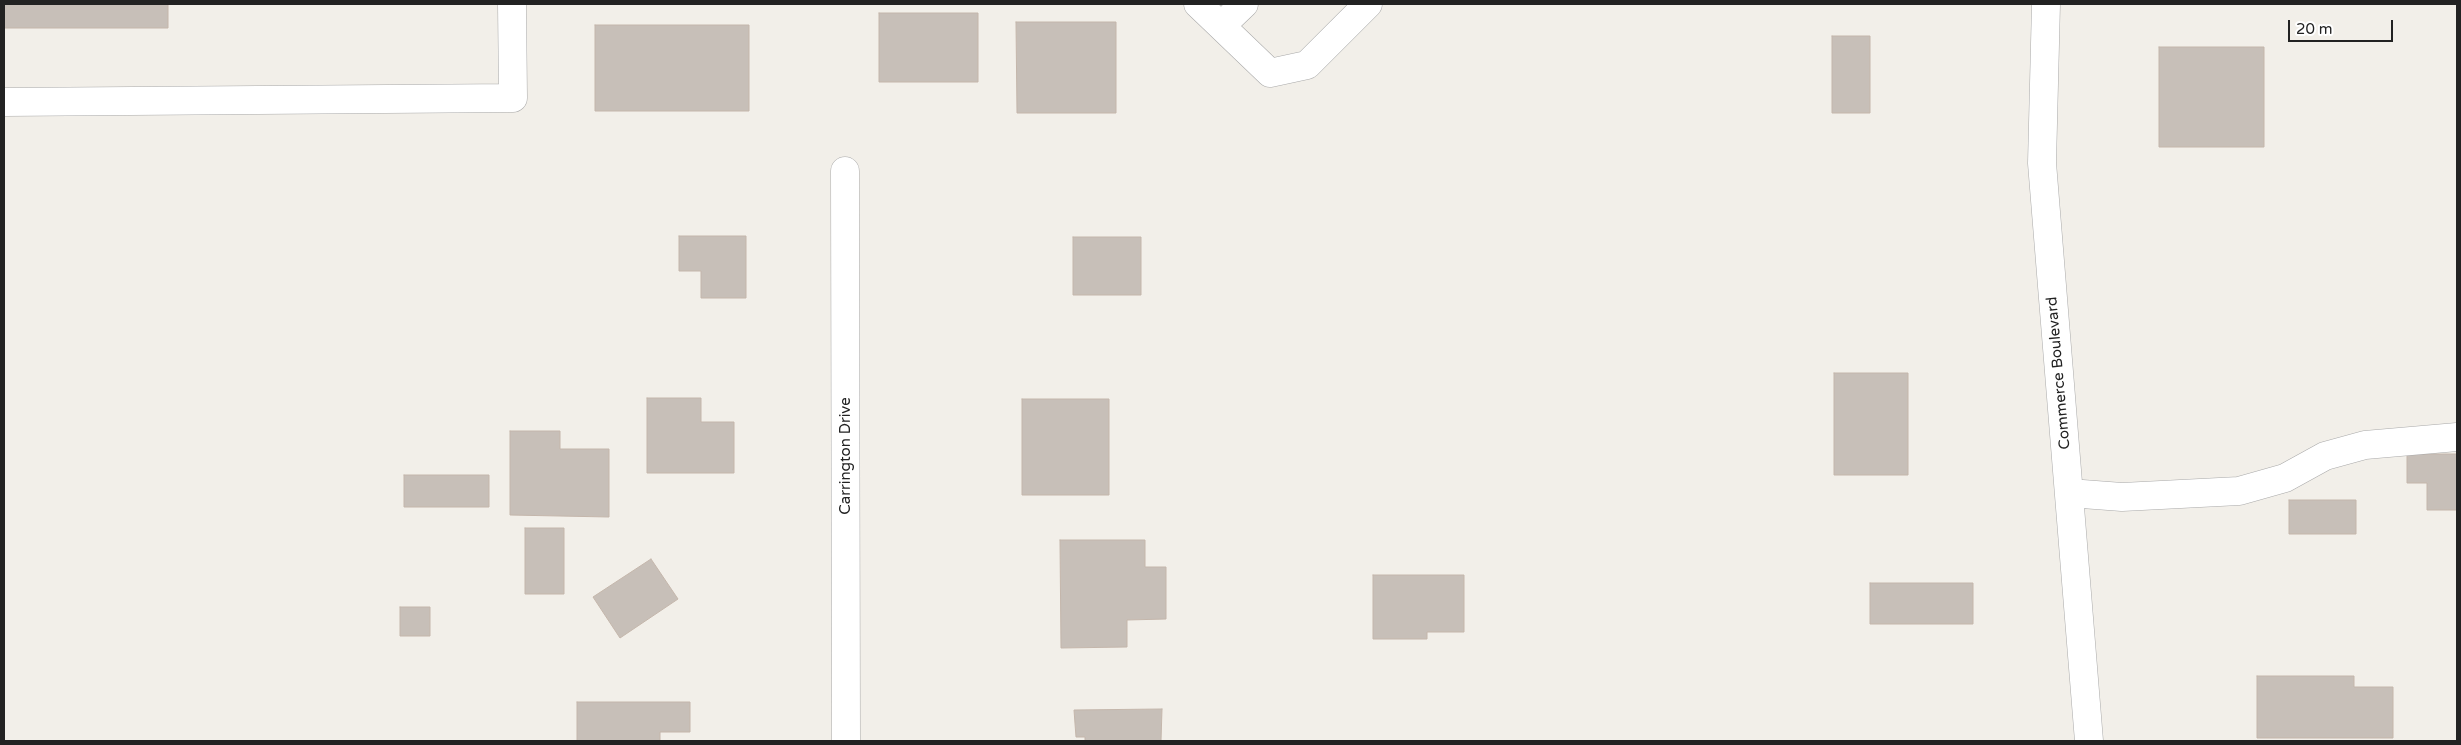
<!DOCTYPE html>
<html>
<head>
<meta charset="utf-8">
<style>
	body { margin:0 }
	#map { position:relative; width:2461px; height:745px; overflow:hidden; background:#f2efe9; font-family:"Varela Round",sans-serif }
	canvas { display:block }
	.frame { position:absolute; inset:0; border:5px solid #222; pointer-events:none }
	.scale { position:absolute; left:2288px; top:20px; width:105px; height:22px; box-sizing:border-box; border:2px solid #222; border-top:0; padding-left:6px; font-size:15px; line-height:18px; white-space:nowrap; color:#222; -webkit-text-stroke:4px #fff; paint-order:stroke }
</style>
</head>
<body>
<div id="map">
<canvas width="2461" height="745"></canvas>
<div class="frame"></div>
<div class="scale">20 m</div>
</div>
<script>
const ctx = document.querySelector('canvas').getContext('2d');
ctx.lineJoin = 'round';
function paint(path, color) { ctx.fillStyle = color; ctx.fill(path, 'evenodd'); }
const toPath = rows => new Path2D(rows.map(r => 'M' + r).join(''));
function stroke(path, color, width, dash) { ctx.strokeStyle = color; ctx.lineWidth = width; ctx.lineCap = dash ? 'butt' : 'round'; ctx.setLineDash(dash || []); ctx.stroke(path); }
function label(font, color, halo, rows, align = 'center') {
  ctx.font = font + ' "Varela Round",sans-serif'; ctx.lineWidth = 4.5; ctx.setLineDash([]); ctx.textBaseline = 'middle'; ctx.strokeStyle = halo; ctx.fillStyle = color; for (const [text, x, y, turn = 0] of rows) {
    ctx.save(); ctx.translate(x, y); ctx.rotate((+turn || 0) * Math.PI / 180); ctx.textAlign = isNaN(turn) ? turn : align; if (halo) ctx.strokeText(text, 0, 0); ctx.fillText(text, 0, 0); ctx.restore();
  }
}
const building = toPath([
	[4,4,168,4,168,28,4,28,4,4],
	[879,13,978,13,978,82,879,82,879,13],
	[1016,22,1116,22,1116,113,1017,113,1016,22],
	[595,25,749,25,749,111,595,111,595,25],
	[1832,36,1870,36,1870,113,1832,113,1832,36],
	[2159,47,2264,47,2264,147,2159,147,2159,47],
	[679,236,746,236,746,298,701,298,701,271,679,271,679,236],
	[1073,237,1141,237,1141,295,1073,295,1073,237],
	[1834,373,1908,373,1908,475,1834,475,1834,373],
	[647,398,701,398,701,422,734,422,734,473,647,473,647,398],
	[1022,399,1109,399,1109,495,1022,495,1022,399],
	[510,431,560,431,560,449,609,449,609,517,510,515,510,431],
	[2407,454,2457,454,2457,510,2427,510,2427,483,2407,483,2407,454],
	[404,475,489,475,489,507,404,507,404,475],
	[2289,500,2356,500,2356,534,2289,534,2289,500],
	[525,528,564,528,564,594,525,594,525,528],
	[1060,540,1145,540,1145,567,1166,567,1166,619,1127,620,1127,647,1061,648,1060,540],
	[651,559,678,599,620,638,593,597,651,559],
	[1373,575,1464,575,1464,632,1427,632,1427,639,1373,639,1373,575],
	[1870,583,1973,583,1973,624,1870,624,1870,583],
	[400,607,430,607,430,636,400,636,400,607],
	[2257,676,2354,676,2354,687,2393,687,2393,738,2257,738,2257,676],
	[577,702,690,702,690,732,660,732,660,741,577,741,577,702],
	[1162,709,1161,741,1085,741,1085,737,1076,737,1074,710,1162,709]
]);
const minor = toPath([
	[1198,4,1221,26,1244,4],
	[2046,4,2042,163,2089,741],
	[1221,26,1270,73,1307,65,1368,4],
	[4,102,513,98,512,4],
	[845,171,846,741],
	[2069,493,2122,497,2239,491,2285,478,2325,456,2365,445,2457,437]
]);
const streetNames = [
	["Commerce Boulevard",2059,373,-95],
	["Carrington Drive",846,456,-90]
];
paint(building, '#c7bfb8');
stroke(building, '#c4b6ab', 1);
stroke(minor, '#a9a9a9', 29);
stroke(minor, '#fff', 28);
label('15px', '#222', '#fff', streetNames);
</script>
</body>
</html>
